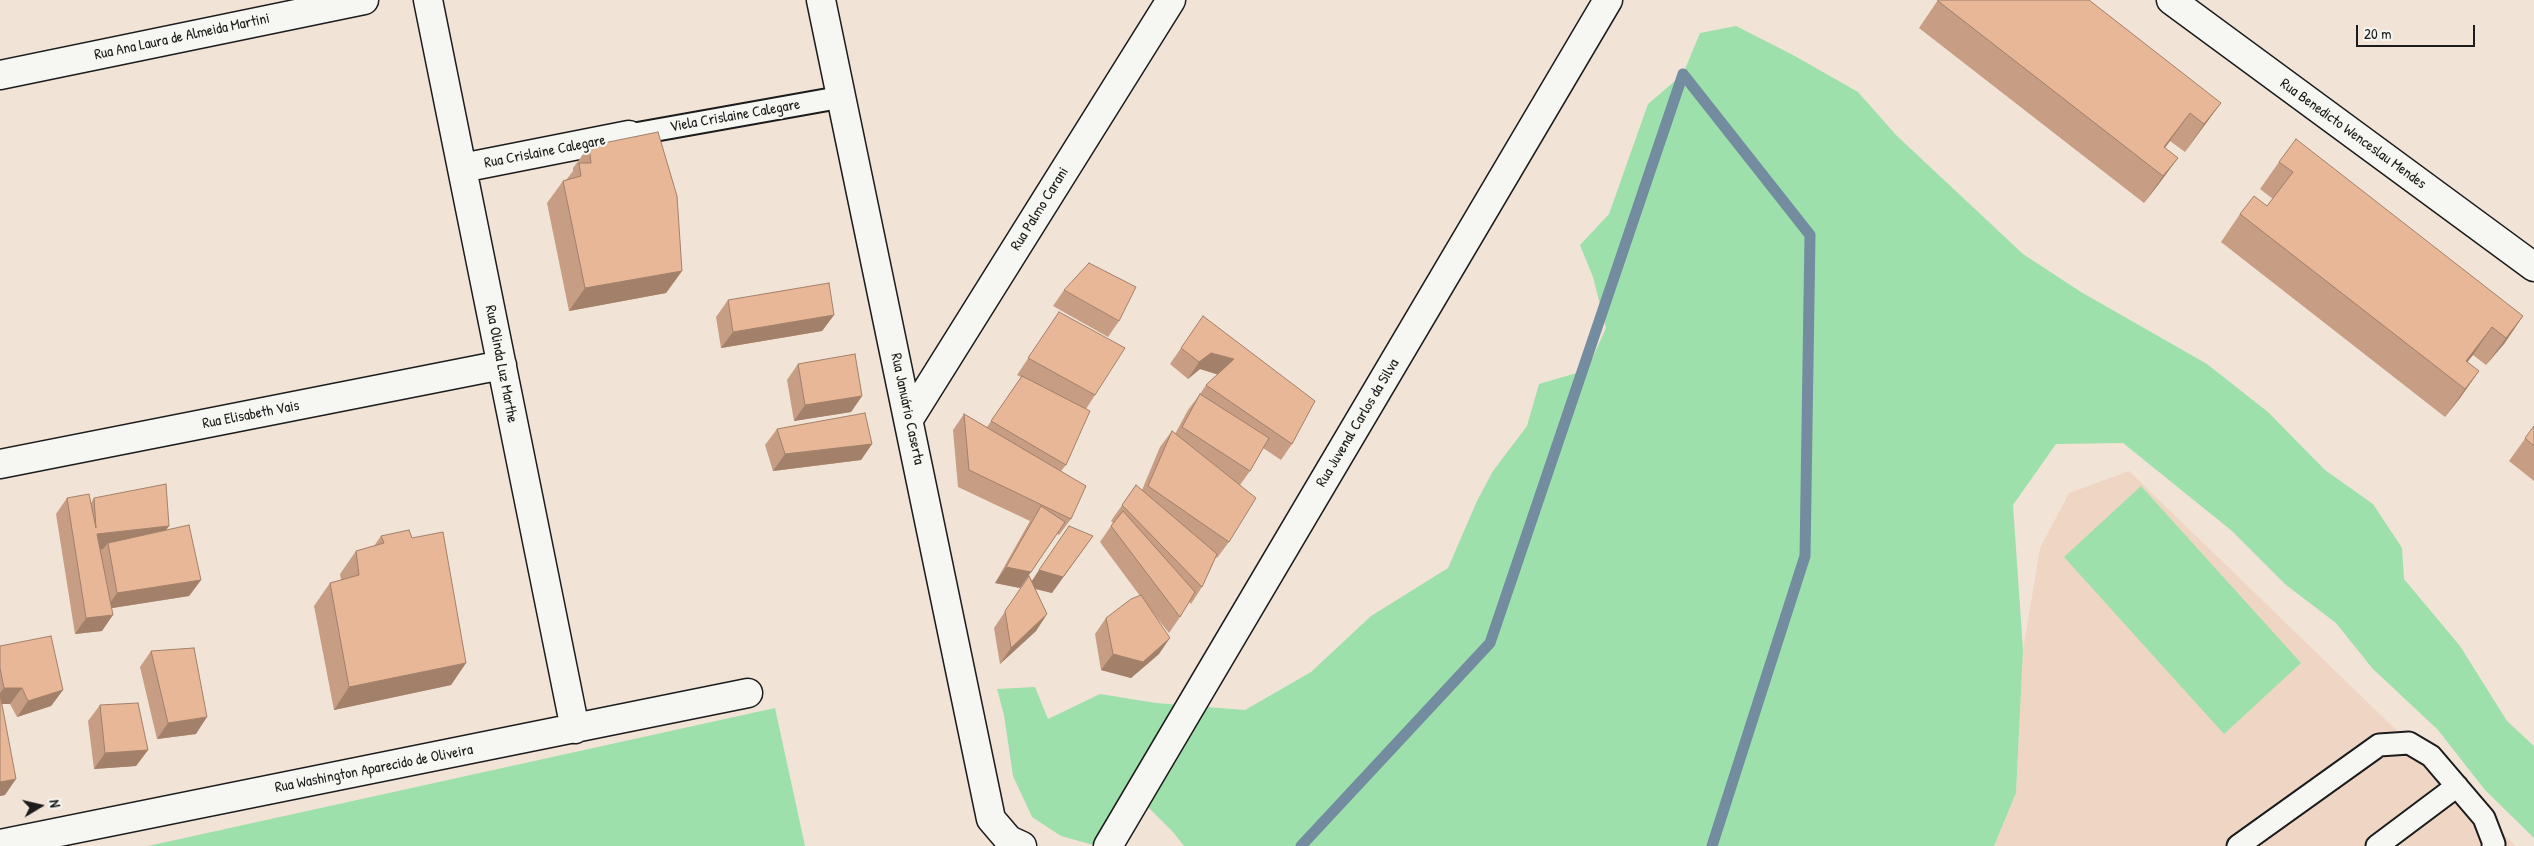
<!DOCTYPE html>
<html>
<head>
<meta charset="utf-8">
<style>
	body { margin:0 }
	#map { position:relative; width:2534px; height:846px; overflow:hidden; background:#f2e3d7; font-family:"Patrick Hand",sans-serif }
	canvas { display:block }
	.north { position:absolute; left:15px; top:781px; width:50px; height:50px; -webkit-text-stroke:4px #f6f6f2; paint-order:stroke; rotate:81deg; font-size:14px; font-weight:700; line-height:20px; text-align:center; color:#1c1c1c }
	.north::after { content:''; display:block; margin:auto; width:18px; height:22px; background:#1c1c1c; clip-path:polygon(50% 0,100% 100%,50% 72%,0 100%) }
	.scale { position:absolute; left:2356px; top:25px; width:119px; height:22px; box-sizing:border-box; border:2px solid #1c1c1c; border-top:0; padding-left:6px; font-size:15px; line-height:18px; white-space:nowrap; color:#1c1c1c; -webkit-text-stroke:4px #f6f6f2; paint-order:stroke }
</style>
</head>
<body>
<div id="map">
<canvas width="2534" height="846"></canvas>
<div class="north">N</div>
<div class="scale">20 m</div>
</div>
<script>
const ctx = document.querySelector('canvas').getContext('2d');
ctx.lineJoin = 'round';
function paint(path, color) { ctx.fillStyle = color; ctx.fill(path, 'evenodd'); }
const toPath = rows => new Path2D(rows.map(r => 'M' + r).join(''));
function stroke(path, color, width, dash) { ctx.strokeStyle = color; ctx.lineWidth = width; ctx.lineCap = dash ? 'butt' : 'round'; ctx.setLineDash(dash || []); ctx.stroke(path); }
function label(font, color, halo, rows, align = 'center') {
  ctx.font = font + ' "Patrick Hand",sans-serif'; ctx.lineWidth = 4.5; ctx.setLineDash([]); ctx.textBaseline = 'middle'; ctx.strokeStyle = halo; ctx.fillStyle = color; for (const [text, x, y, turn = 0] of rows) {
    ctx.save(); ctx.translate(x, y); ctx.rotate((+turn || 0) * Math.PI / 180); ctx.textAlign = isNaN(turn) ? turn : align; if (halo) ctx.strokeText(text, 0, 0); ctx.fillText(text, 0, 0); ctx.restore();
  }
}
const built = toPath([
	[2129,471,2516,846,1994,846,2016,793,2023,650,2040,548,2069,493]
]);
const green = toPath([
	[1736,26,1793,55,1858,92,1896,135,2023,254,2081,292,2207,364,2268,412,2325,470,2373,504,2402,548,2404,579,2460,646,2507,721,2534,746,2534,838,2485,790,2438,730,2372,668,2336,623,2286,585,2232,531,2123,443,2056,444,2013,505,2023,650,2016,793,1994,846,1184,846,1173,832,1134,793,1097,846,1061,836,1032,817,1013,776,1004,715,997,689,1035,687,1048,719,1100,694,1156,703,1245,710,1311,672,1371,616,1448,568,1477,501,1493,471,1527,426,1539,384,1587,370,1606,328,1593,277,1580,245,1609,214,1648,104,1683,74,1700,33],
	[2141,486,2301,663,2224,734,2064,557],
	[775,708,805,846,148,846]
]);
const stream = toPath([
	[1683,74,1810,235,1805,556,1712,846],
	[1301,846,1490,643,1683,74]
]);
const lane = toPath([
	[629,135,842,97],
	[2238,846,2379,745,2409,743,2431,756,2484,818,2494,844,2493,846],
	[2377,846,2457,786]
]);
const street = toPath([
	[428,0,575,729],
	[821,0,991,819,1009,840,1022,846],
	[2171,0,2534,267],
	[0,75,364,0],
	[462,168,629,135],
	[909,419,1171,0],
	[0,464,502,365],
	[0,844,748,693],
	[1108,846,1608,0]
]);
const wall = toPath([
	[1938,0,2221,103,2201,130,2185,152,2170,141,2165,148,2178,158,2158,185,2144,203,1919,28],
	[589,146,682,271,666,293,569,311,547,203,563,181,567,179,573,171,573,168],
	[2279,162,2523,316,2504,344,2486,365,2473,355,2467,362,2479,371,2460,398,2445,417,2221,242,2240,214,2267,206,2273,199,2260,189],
	[1064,290,1119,321,1108,337,1053,306],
	[728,300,834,315,822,331,721,348,716,317],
	[1059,312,1095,395,1086,409,1066,465,1061,471,1071,519,1059,535,1057,534,1020,588,995,583,1030,521,958,487,953,430,964,414,987,427,1021,377,1017,375],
	[1203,316,1292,444,1281,460,1263,448,1250,471,1240,485,1229,542,1217,558,1216,557,1202,587,1191,604,1189,602,1180,617,1169,633,1154,614,1159,654,1131,678,1101,670,1095,634,1106,618,1140,596,1100,542,1113,523,1111,521,1136,485,1142,490,1160,447,1172,431,1175,434,1188,410,1200,394,1206,385,1218,374,1200,369,1188,379,1170,364],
	[798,364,862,396,851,412,794,421,787,380],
	[2534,426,2534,481,2509,461],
	[777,429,872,444,861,460,773,471,765,445],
	[67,498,91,503,94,498,169,526,166,530,201,580,189,596,112,608,102,631,75,634,56,514],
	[1069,526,1052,593,1035,589,1047,614,1036,631,1000,664,994,628,1029,576,1032,581],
	[381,536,412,538,466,663,451,685,334,710,314,606,330,583,341,580,340,574,356,551,374,546],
	[0,646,63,690,51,706,17,717,10,704,2,704,5,795,0,796],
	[151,651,196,734,157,739,140,667],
	[100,705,148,750,136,766,94,769,88,721]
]);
const shadedWall = toPath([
	[2221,103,2201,130,2185,152,2204,124],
	[2190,113,2170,141,2151,166,2164,147],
	[2178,158,2158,185,2144,203,2163,176],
	[682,271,666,293,569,311,585,288],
	[834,315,822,331,721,348,733,332],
	[2523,316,2504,344,2486,365,2506,338],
	[2492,327,2473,355,2453,380,2466,361],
	[1211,353,1234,359,1222,376,1200,369,1188,379,1199,362],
	[2479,371,2460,398,2445,417,2465,389],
	[862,396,851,412,794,421,805,405],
	[872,444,861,460,773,471,785,454],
	[169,526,157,542,108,543,103,549,86,551,97,534],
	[1093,536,1052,593,1028,587,1039,570],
	[1006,567,1031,572,1020,588,995,583],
	[201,580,189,596,106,609,117,593],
	[1047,614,1036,631,1000,664,1011,648],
	[113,615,102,631,75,634,86,618],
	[1170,638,1159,654,1131,678,1101,670,1113,654],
	[466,663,451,685,334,710,349,687],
	[4,688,22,688,10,704,0,704,0,693],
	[63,690,51,706,17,717,28,701],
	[207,717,196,734,157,739,168,723],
	[148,750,136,766,94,769,105,753],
	[16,779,5,795,0,796,0,782]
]);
const building = toPath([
	[1938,0,2089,0,2221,103,2204,124,2190,113,2164,147,2178,158,2163,176,1938,1,1938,0],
	[658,132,677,196,682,271,585,288,563,181,581,176,579,163,591,163,589,146,658,132],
	[2296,139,2523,316,2506,338,2492,327,2466,361,2479,371,2465,389,2240,214,2254,196,2267,206,2293,172,2279,162,2296,139],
	[1089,263,1136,287,1119,321,1064,290,1089,263],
	[829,283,834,315,733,332,728,300,829,283],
	[1059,312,1125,348,1095,395,1028,358,1059,312],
	[1203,316,1315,401,1292,444,1206,385,1234,359,1211,353,1199,362,1181,348,1203,316],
	[855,354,862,396,805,405,798,364,855,354],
	[1022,376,1090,411,1066,465,991,421,1022,376],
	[1200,394,1269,438,1250,471,1182,427,1200,394],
	[865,413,872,444,785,454,777,429,865,413],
	[964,414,1086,486,1071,519,969,470,964,414],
	[2534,426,2534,446,2525,438,2534,426],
	[1172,431,1256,498,1229,542,1148,486,1172,431],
	[166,484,169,526,97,534,113,615,86,618,67,498,89,494,96,528,94,498,166,484],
	[1136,485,1217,554,1202,587,1122,505,1136,485],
	[1041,506,1065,522,1031,572,1006,567,1041,506],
	[1123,511,1195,592,1180,617,1111,526,1123,511],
	[189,525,201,580,117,593,108,543,189,525],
	[1069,526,1093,536,1063,577,1039,570,1069,526],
	[409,530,412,538,443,532,466,663,349,687,330,583,359,575,356,551,384,543,381,536,409,530],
	[1029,576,1047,614,1011,648,1005,611,1029,576],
	[1141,595,1170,638,1143,662,1113,654,1106,618,1131,599,1141,595],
	[51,636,63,690,28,701,22,688,4,688,0,668,0,646,51,636],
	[194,648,207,717,168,723,151,651,194,648],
	[0,694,16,779,0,782,0,694],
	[138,703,148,750,105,753,100,705,138,703]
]);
const streetNames = [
	["Rua Ana Laura de Almeida Martini",182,37,-12],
	["Viela Crislaine Calegare",735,116,-10],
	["Rua Benedicto Wenceslau Mendes",2353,134,36],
	["Rua Crislaine Calegare",545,152,-11],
	["Rua Palmo Carani",1040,209,-58],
	["Rua Olinda Luz Marthe",501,364,79],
	["Rua Januário Caserta",907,409,78],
	["Rua Elisabeth Vais",251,415,-11],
	["Rua Juvenal Carlos da Silva",1358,423,-59],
	["Rua Washington Aparecido de Oliveira",374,769,-11]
];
paint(built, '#efd6c4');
paint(green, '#9ee0ab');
stroke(stream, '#738ca0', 11);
stroke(lane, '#1c1c1c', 25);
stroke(street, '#1c1c1c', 31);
stroke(lane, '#f6f6f2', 21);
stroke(street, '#f6f6f2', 28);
paint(wall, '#c79d83');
paint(shadedWall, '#a2806a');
paint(building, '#e7b798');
stroke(building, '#a2806a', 1);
label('15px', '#1c1c1c', '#f6f6f2', streetNames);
</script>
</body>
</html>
